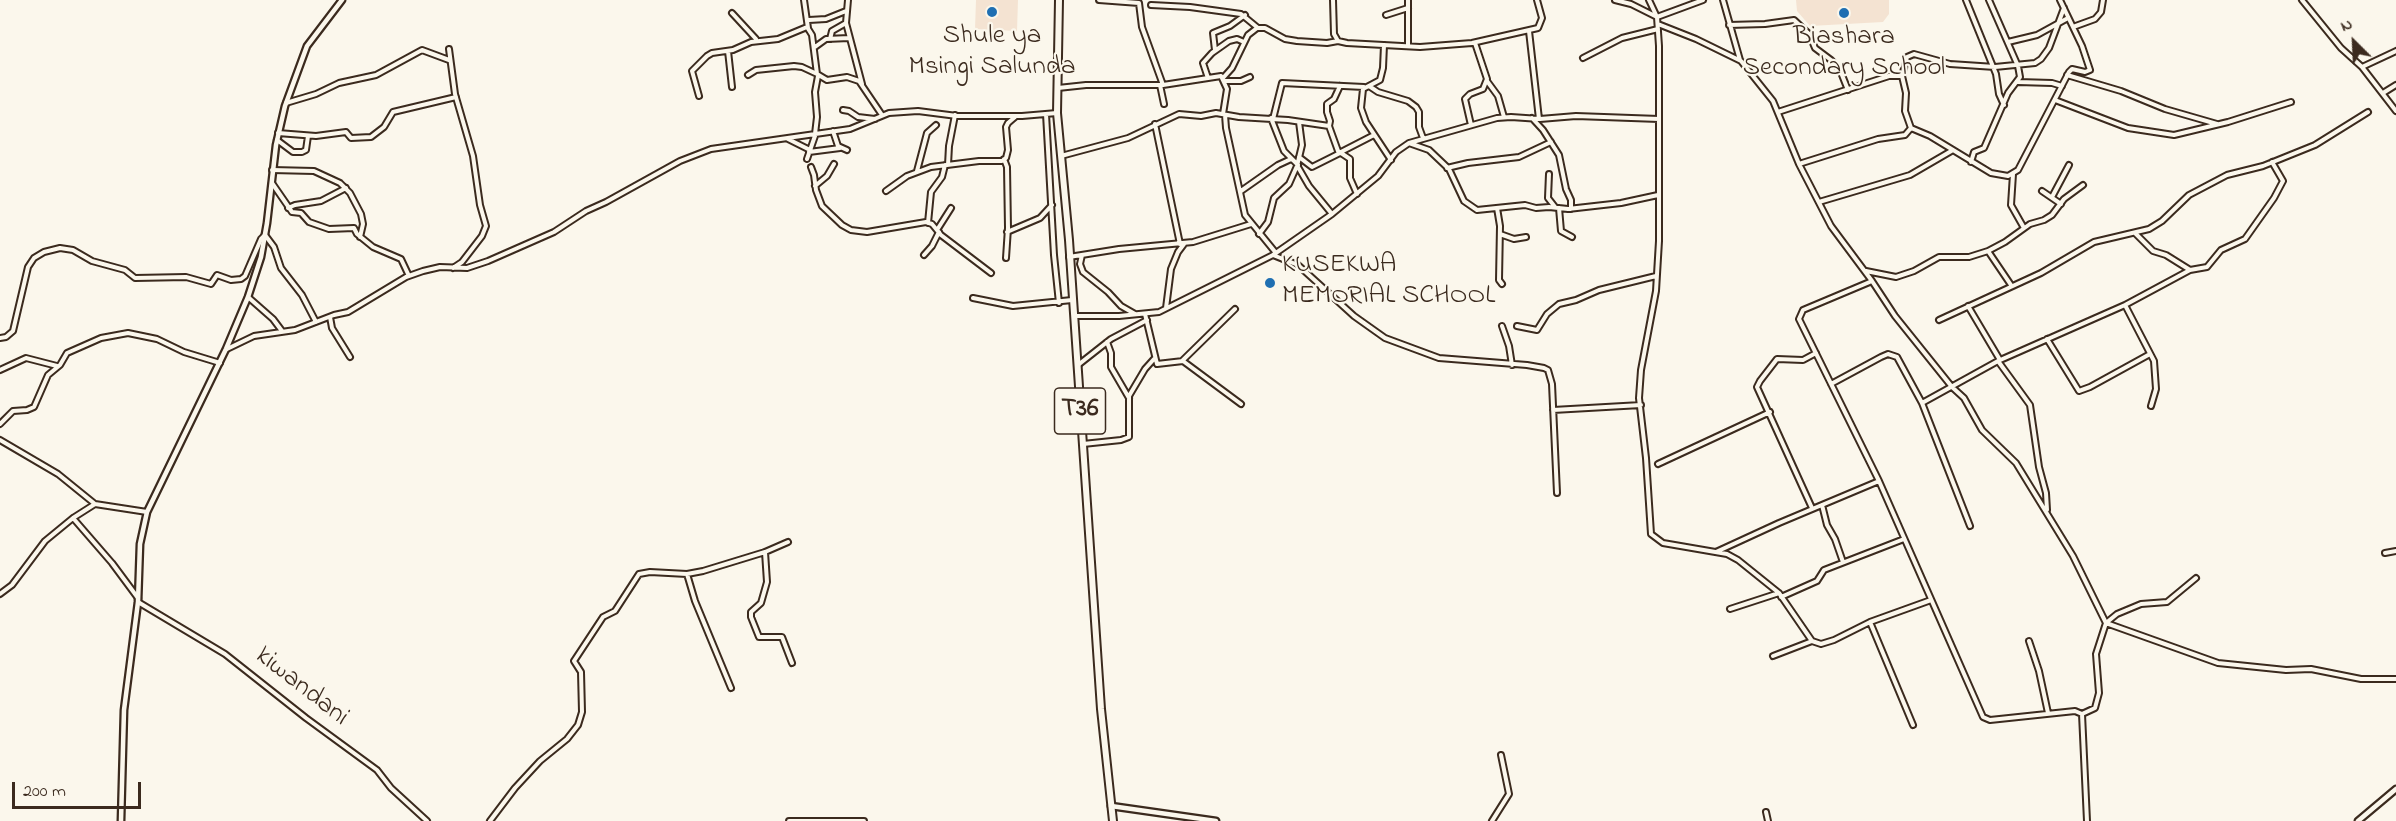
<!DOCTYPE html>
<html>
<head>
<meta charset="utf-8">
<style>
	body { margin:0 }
	#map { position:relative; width:2396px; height:821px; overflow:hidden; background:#fbf7ec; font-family:"Indie Flower",sans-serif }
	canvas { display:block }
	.north { position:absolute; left:2324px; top:12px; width:60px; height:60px; -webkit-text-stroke:4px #fbf7ec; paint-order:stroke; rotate:336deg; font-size:16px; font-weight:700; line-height:24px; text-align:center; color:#3b2a1e }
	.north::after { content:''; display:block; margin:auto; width:21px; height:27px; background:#3b2a1e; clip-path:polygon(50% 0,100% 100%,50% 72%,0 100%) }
	.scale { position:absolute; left:12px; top:782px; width:129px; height:27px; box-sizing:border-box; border:3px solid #3b2a1e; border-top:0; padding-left:8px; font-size:18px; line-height:21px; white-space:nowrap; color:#3b2a1e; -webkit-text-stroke:4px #fbf7ec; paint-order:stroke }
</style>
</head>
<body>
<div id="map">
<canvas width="2396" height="821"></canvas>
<div class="north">N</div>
<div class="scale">200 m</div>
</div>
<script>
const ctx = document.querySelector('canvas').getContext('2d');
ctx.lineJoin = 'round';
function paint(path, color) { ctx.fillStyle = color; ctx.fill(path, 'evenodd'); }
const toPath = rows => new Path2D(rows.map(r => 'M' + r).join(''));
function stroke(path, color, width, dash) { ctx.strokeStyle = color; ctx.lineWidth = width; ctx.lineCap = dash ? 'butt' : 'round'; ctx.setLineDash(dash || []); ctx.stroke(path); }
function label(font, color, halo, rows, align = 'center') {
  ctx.font = font + ' "Indie Flower",sans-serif'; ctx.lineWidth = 4.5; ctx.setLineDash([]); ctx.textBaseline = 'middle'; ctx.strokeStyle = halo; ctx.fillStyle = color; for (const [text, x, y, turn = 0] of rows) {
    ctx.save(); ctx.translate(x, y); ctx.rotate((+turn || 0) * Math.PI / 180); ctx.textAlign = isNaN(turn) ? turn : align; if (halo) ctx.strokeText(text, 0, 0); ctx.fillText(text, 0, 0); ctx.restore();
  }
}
const built = toPath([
	[976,0,1018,0,1017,31,975,29],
	[1796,0,1889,0,1889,14,1883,22,1810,26,1797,11]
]);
const minor = toPath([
	[804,0,808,28],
	[848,0,846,23,862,84],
	[1099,0,1139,3,1142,27,1163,85],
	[1333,0,1334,34,1338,41,1347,43,1420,47,1472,43,1538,28,1542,18,1537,0],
	[1408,0,1408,46],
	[1615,0,1631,4,1657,17,1703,0],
	[1649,0,1657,17,1659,46,1659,241,1656,291,1641,370,1639,398,1646,458,1651,534,1663,543,1727,554,1738,560,1779,593,1812,641],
	[1723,0,1740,60],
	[1966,0,1996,74,1999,94,2004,105],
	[2060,0,2082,46,2090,70,2085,72,2072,69,2069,72,2018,170,2008,176,1991,173,1930,136,1911,128,1905,111,1906,93,1902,76,1907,57,1914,54,1950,64,1995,67,2035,63,2041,59,2049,48,2064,8],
	[2302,0,2341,48,2362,67,2396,111],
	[1151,5,1190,7,1241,14,1258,28],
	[732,13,756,39],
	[1386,15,1408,8],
	[809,20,826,19,846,11],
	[1658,24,1696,39,1741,61,1773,101,1799,164,1831,226,1872,281,1895,316,1952,387,1964,398,1982,430,2016,463,2073,556,2106,623,2218,663,2286,670,2311,669,2361,679,2396,679],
	[1729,25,1765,24,1794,20,1809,34,1815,48,1831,60,1840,70,1848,90],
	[2073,27,2095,19,2101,12,2103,0],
	[1529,31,1539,119],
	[830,39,832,31,846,23],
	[2008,42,2037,35,2068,18],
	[1384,45,1383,68,1380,80,1363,89,1361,108,1366,122,1391,160],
	[815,47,826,39,849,38],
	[449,49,455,94,473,156,480,205,486,226,482,236,462,262,453,268],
	[1215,50,1213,33,1230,26,1245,15],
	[728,51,732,87],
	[1583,58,1622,38,1658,29],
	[2362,67,2396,51],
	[748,75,756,70,794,66,802,67,817,74],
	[2067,75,2121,91,2165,109,2217,124],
	[1208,78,1203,63,1212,53,1229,41,1237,39,1244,42],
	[1223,78,1232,68,1248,35,1257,28,1265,28,1285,39,1297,41,1327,43,1338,41],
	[1225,81,1241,81,1250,77],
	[1487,81,1498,96,1504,117],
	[2018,82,2052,83,2062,86],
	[1160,85,1164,104],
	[1369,86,1378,92,1408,101,1416,107,1419,112,1419,127,1423,138],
	[1058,88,1086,85,1163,85,1221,76,1227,89,1223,114],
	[2383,93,2396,85],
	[699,96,692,71,707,56,712,53,733,50,751,42,778,39,807,27,812,35,817,74,827,80,847,77,859,81,882,115],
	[2055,100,2128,128,2174,135,2228,122,2291,102],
	[286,103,316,94,339,83,376,75,422,50,449,60],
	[843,110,849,111,858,117,875,119],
	[1778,112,1889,76,1902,76],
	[1046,114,1054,255,1059,303],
	[1225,115,1226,128,1245,215,1276,253],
	[1271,118,1284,151,1298,165],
	[1532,118,1543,130,1559,155,1566,189,1571,200,1571,209],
	[1273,119,1282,83,1364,87],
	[1155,124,1180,244],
	[1471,125,1465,99,1470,94,1483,89,1487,79,1475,43],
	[1329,126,1330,121,1327,112,1327,104,1334,99,1340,86],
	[833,131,838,146,847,150],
	[278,133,316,136,346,132,351,138,371,137,384,127,393,112,456,97],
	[815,134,817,117,815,92,818,76],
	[788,139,810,150],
	[277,140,293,152,302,152,306,150,308,136],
	[1409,143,1429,150,1449,169,1464,201,1477,210,1525,205,1536,208,1549,207,1568,209,1621,203,1658,195],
	[809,152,840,148],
	[1339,153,1374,135],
	[1061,156,1128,138,1179,114,1201,116,1216,113,1239,117,1288,120,1329,126,1338,151,1350,159,1350,178,1357,194],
	[1299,157,1312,167,1340,153],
	[807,159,816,133],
	[1004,159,1007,167,1008,228,1006,258],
	[1971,162,1974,152,1984,148,2008,93,2020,77,2018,66,1989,0],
	[1799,164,1878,139,1905,135,1911,128],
	[948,165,949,146,955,115],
	[811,167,814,175,816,190,822,206,842,225,851,230,867,232,926,222,932,224,941,235,991,273],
	[1298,167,1309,186,1332,214],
	[1447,168,1468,163,1519,157,1551,142],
	[272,170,314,171,340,183,350,193,361,214,363,224,360,237],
	[917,171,927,133,936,125],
	[1549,174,1548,198,1555,207],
	[2013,174,2011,205,2024,228],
	[272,183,292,212,301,213,309,222,329,229,354,228,357,234,373,247,401,259,409,276],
	[815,186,827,176,834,164],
	[886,191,907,176,931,167,979,161,1002,161,1006,158,1008,150,1006,127,1008,123,1015,117],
	[1241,191,1278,165,1291,159],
	[2042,191,2061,204],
	[2052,197,2069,165],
	[1819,202,1910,175,1953,150],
	[288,208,295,205,321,201,346,188],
	[1497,208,1500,226,1499,280,1502,284],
	[1559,208,1561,231,1572,237],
	[928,223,931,192,942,177,945,165],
	[937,230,951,208],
	[1007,232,1040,218,1052,205],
	[2135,233,2153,251,2166,255,2190,270],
	[1259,234,1268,222,1274,198,1289,184,1297,166,1302,145,1299,122],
	[1500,234,1514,239,1526,237],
	[1988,251,2011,285],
	[924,255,932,246,939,232],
	[1082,255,1080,264,1083,272,1108,292,1121,306,1135,314],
	[1273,255,1298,265,1354,316,1385,338,1439,358,1527,365,1544,368,1548,370,1552,384,1557,493],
	[1069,257,1119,249,1193,242,1251,224],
	[1866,271,1896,277,1914,271,1939,257,1969,257,1988,251,2005,242,2030,224,2044,220,2052,215,2064,199,2083,185],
	[1872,281,1803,310,1799,319,1879,481,1983,717,1990,720,2075,711,2082,714,2087,821],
	[248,297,273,319,282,331],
	[973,298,1013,306,1072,300],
	[2125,305,2154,361,2156,389,2151,406],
	[1968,306,2000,360],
	[1166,308,1171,269,1178,252,1184,244],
	[1145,314,1157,364,1183,361,1241,404],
	[1074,316,1119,316,1159,312,1273,255,1332,214,1378,176,1396,152,1409,143,1497,118,1511,117,1540,119,1576,116,1659,119],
	[330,317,332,328,350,357],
	[1939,320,2041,273,2094,242,2149,229,2162,221,2189,195,2227,175,2263,166,2315,145,2368,112],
	[1502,326,1509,346,1512,365],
	[1517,326,1537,330,1547,314,1559,304,1576,300,1599,290,1656,276],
	[0,338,6,337,13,331,28,267,34,258,44,252,60,248,73,250,92,261,125,270,135,278,186,277,211,284,217,275,231,280,241,279,245,276,261,239,265,235,274,247,281,268,302,295,316,322],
	[2047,339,2079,391,2090,387,2150,354],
	[1107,342,1111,353,1111,367,1129,398],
	[227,349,254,336,295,330,334,315,348,312,406,277,423,271,440,267,467,268,488,261,554,232,586,211,606,202,680,161,711,149,850,129,889,113,918,111,957,116,1022,116,1057,113],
	[1182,361,1235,309],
	[1998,361,2030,405,2039,467,2046,493,2047,510],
	[1078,365,1111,339,1147,320],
	[0,370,26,358,57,366],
	[1831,384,1881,357,1888,354,1897,357,1922,403,1970,526],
	[1922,403,1998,361,2125,305,2190,270,2207,267,2221,250,2245,239,2274,198,2283,181,2272,162],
	[1553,410,1641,405],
	[0,424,13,411,27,410,34,407,48,375,60,365,67,353,101,338,128,333,157,339,184,352,220,363],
	[0,440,58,474,95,504,147,512],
	[1083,444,1121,440,1129,437,1129,396,1145,369,1154,359],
	[1658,464,1770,412],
	[1822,505,1827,525,1835,539,1843,562],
	[1812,508,1757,387,1760,381,1777,359,1803,360,1816,353],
	[73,518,112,563,138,598],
	[765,552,767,582,761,603,751,612,751,617,759,637,782,637,792,663],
	[1716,552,1779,523,1879,481],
	[2385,553,2396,551],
	[687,574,695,601,731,688],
	[0,594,12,585,45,541,73,518,95,504],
	[1781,597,1817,581,1824,570,1904,539],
	[138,602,225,654,306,718,377,770,391,788,427,821],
	[1730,609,1779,593],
	[1870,622,1913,725],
	[2029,641,2039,671,2048,713],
	[1773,656,1812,641,1821,644,1834,640,1870,622,1931,600],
	[2082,714,2095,708,2099,693,2096,654,2106,623,2117,614,2141,604,2167,602,2196,578],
	[1766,812,1768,821],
	[490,821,515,788,540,761,567,739,578,725,582,712,581,672,574,661,603,617,615,611,639,574,650,572,687,574,703,571,765,552,788,542],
	[789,821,864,821],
	[1492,821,1509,794,1501,755]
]);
const tertiary = toPath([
	[1111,806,1216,821],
	[121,821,124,710,138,602,140,544,147,512,226,349,248,297,261,257,267,223,276,145,285,106,307,46,342,0],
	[2358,821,2396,789]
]);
const trunk = toPath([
	[1059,0,1057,113,1069,240,1101,709,1113,821]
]);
const markers = [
	[992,12,6,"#1f6fb2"],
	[1844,13,6,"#1f6fb2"],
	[1270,283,6,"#1f6fb2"]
];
const shields = [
	[1080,411,51]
];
const shieldNames = [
	["T36",1080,411]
];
const poiNames = [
	["Shule ya",992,38],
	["Msingi Salunda",992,69],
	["Biashara",1844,39],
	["Secondary School",1844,70],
	["KUSEKWA",1282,267,"left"],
	["MEMORIAL SCHOOL",1282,298,"left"]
];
const streetNames = [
	["kiwandani",301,688,38]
];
paint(built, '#f4e3d2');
stroke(minor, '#3b2a1e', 8);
stroke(tertiary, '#3b2a1e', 9);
stroke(trunk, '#3b2a1e', 10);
stroke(minor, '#fbf7ec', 4);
stroke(tertiary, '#fbf7ec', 4.5);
stroke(trunk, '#fbf7ec', 6);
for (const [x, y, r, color] of markers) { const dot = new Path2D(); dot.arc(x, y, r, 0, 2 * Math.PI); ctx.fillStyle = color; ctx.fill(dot); stroke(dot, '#fbf7ec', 2); }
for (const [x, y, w] of shields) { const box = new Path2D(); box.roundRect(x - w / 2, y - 23, w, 46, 4.5); ctx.fillStyle = '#fbf7ec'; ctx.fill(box); stroke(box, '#3b2a1e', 1.5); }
label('bold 26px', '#3b2a1e', null, shieldNames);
label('27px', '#3b2a1e', '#fbf7ec', poiNames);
label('27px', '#3b2a1e', '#fbf7ec', streetNames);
</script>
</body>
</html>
